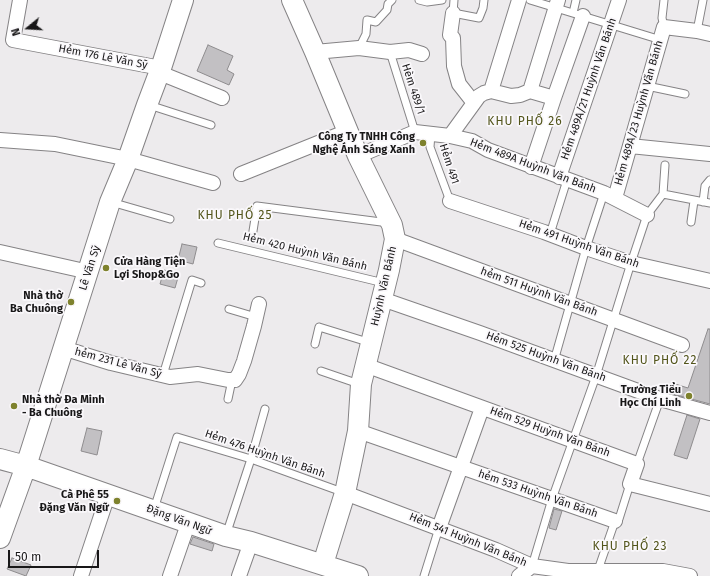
<!DOCTYPE html>
<html>
<head>
<meta charset="utf-8">
<style>
	body { margin:0 }
	#map { position:relative; width:710px; height:576px; overflow:hidden; background:#edebed; font-family:"Fira Sans",sans-serif }
	canvas { display:block }
	.north { position:absolute; left:8px; top:8px; width:40px; height:40px; -webkit-text-stroke:3px #faf8fb; paint-order:stroke; rotate:252deg; font-size:11px; font-weight:700; line-height:16px; text-align:center; color:#181718 }
	.north::after { content:''; display:block; margin:auto; width:14px; height:18px; background:#181718; clip-path:polygon(50% 0,100% 100%,50% 72%,0 100%) }
	.scale { position:absolute; left:8px; top:550px; width:91px; height:18px; box-sizing:border-box; border:2px solid #181718; border-top:0; padding-left:5px; font-size:12px; line-height:14px; white-space:nowrap; color:#181718; -webkit-text-stroke:3px #faf8fb; paint-order:stroke }
</style>
</head>
<body>
<div id="map">
<canvas width="710" height="576"></canvas>
<div class="north">N</div>
<div class="scale">50 m</div>
</div>
<script>
const ctx = document.querySelector('canvas').getContext('2d');
ctx.lineJoin = 'round';
function paint(path, color) { ctx.fillStyle = color; ctx.fill(path, 'evenodd'); }
const toPath = rows => new Path2D(rows.map(r => 'M' + r).join(''));
function stroke(path, color, width, dash) { ctx.strokeStyle = color; ctx.lineWidth = width; ctx.lineCap = dash ? 'butt' : 'round'; ctx.setLineDash(dash || []); ctx.stroke(path); }
function label(font, color, halo, rows, align = 'center') {
  ctx.font = font + ' "Fira Sans",sans-serif'; ctx.lineWidth = 3.5; ctx.setLineDash([]); ctx.textBaseline = 'middle'; ctx.strokeStyle = halo; ctx.fillStyle = color; for (const [text, x, y, turn = 0] of rows) {
    ctx.save(); ctx.translate(x, y); ctx.rotate((+turn || 0) * Math.PI / 180); ctx.textAlign = isNaN(turn) ? turn : align; if (halo) ctx.strokeText(text, 0, 0); ctx.fillText(text, 0, 0); ctx.restore();
  }
}
const building = toPath([
	[208,45,233,56,227,70,234,74,229,85,197,71,208,45],
	[182,244,197,247,193,264,178,260,182,244],
	[164,270,179,274,175,288,160,284,164,270],
	[708,329,710,329,710,404,669,393,672,383,688,388,708,329],
	[687,415,700,419,687,459,674,455,687,415],
	[87,428,102,431,97,455,81,451,87,428],
	[554,509,562,511,556,530,549,528,554,509],
	[193,537,214,544,212,551,190,544,193,537],
	[12,558,31,565,26,576,7,569,12,558]
]);
const lane = toPath([
	[419,0,427,2,442,0],
	[454,0,453,13,479,18,483,8,484,0],
	[530,0,661,40],
	[573,13,576,0],
	[664,27,662,18,664,0],
	[697,31,703,0],
	[359,48,366,34,367,20,376,22,387,10,388,4,392,0],
	[390,52,415,132],
	[647,86,685,94],
	[149,105,211,125],
	[431,134,430,147,450,201],
	[663,194,665,165],
	[111,202,170,219],
	[703,202,705,186,710,180],
	[691,222,694,201],
	[253,231,257,206,389,223],
	[550,234,567,180],
	[218,243,384,283],
	[229,309,256,317],
	[315,344,319,327,371,343],
	[554,361,586,248,604,193],
	[321,371,359,384],
	[163,375,192,280,201,283],
	[228,399,232,380],
	[637,464,660,399],
	[154,509,177,437,251,459,345,493],
	[226,535,251,459,265,409],
	[532,566,552,499,596,376,631,263,647,215,663,194,710,203],
	[598,570,615,521,619,519,630,484],
	[424,576,439,528]
]);
const street = toPath([
	[20,0,13,40,161,68],
	[453,13,450,35,453,38,454,66,459,84,474,103],
	[315,52,359,48,390,52,409,50,422,54],
	[160,73,222,98],
	[491,91,519,0],
	[530,91,558,0],
	[450,136,479,96,484,93,491,91,511,96,520,95,530,91,554,98],
	[0,140,55,144,128,159,213,183],
	[630,146,710,154],
	[358,156,415,132,450,136,472,141,488,150,604,193,647,215],
	[531,167,554,98,583,16],
	[241,174,348,131],
	[559,177,619,0],
	[615,198,664,27,697,31,710,34],
	[450,201,544,232,586,248,631,263,710,281],
	[395,239,682,345],
	[0,252,89,272],
	[382,299,480,333,660,399,710,413],
	[63,348,111,363,170,377,198,374,228,380,235,380,239,374,244,361,254,326,259,304],
	[365,365,637,464,630,484,710,504],
	[358,431,615,521],
	[345,493,496,550,532,566,568,571,663,571,690,576],
	[439,528,482,408],
	[81,576,108,495],
	[170,576,188,524],
	[239,576,251,542],
	[519,576,532,566]
]);
const secondary = toPath([
	[292,0,315,52,358,156,392,225,395,239,389,270,361,384,358,431,345,493,323,564],
	[0,459,26,466,226,536,251,542,358,576],
	[0,538,26,466,110,202,128,159,147,105,161,68,183,0]
]);
const markers = [
	[423,143,4,"#7e822d"],
	[106,268,4,"#7e822d"],
	[71,302,4,"#7e822d"],
	[689,396,4,"#7e822d"],
	[14,406,4,"#7e822d"],
	[117,501,4,"#7e822d"]
];
const streetNames = [
	["Hẻm 176 Lê Văn Sỹ",103,57,11],
	["Hèm 489/1",413,89,72],
	["Hẻm 489A/21 Huỳnh Văn Bánh",589,89,-71],
	["Hẻm 489A/23 Huỳnh Văn Bánh",639,113,-74],
	["Hẻm 491",449,164,72],
	["Hẻm 489A Huỳnh Văn Bánh",533,166,21],
	["Hẻm 491 Huỳnh Văn Bánh",579,244,19],
	["Hẻm 420 Huỳnh Văn Bánh",305,252,14],
	["Lê Văn Sỹ",90,268,-72],
	["Huỳnh Văn Bánh",384,286,-77],
	["hẻm 511 Huỳnh Văn Bánh",539,292,20],
	["Hẻm 525 Huỳnh Văn Bánh",546,357,20],
	["hẻm 231 Lê Văn Sỹ",118,363,15],
	["Hẻm 529 Huỳnh Văn Bánh",550,432,20],
	["Hẻm 476 Huỳnh Văn Bánh",265,454,19],
	["hẻm 533 Huỳnh Văn Bánh",538,494,19],
	["Đặng Văn Ngữ",179,520,20],
	["Hẻm 541 Huỳnh Văn Bánh",468,540,22]
];
const poiNames = [
	["Công Ty TNHH Công",415,137],
	["Nghệ Ánh Sáng Xanh",415,150],
	["Cửa Hàng Tiện",114,262,"left"],
	["Lợi Shop&Go",114,275,"left"],
	["Nhà thờ",63,296],
	["Ba Chuông",63,309],
	["Trường Tiểu",681,390],
	["Học Chí Linh",681,403],
	["Nhà thờ Đa Minh",22,400,"left"],
	["- Ba Chuông",22,413,"left"],
	["Cà Phê 55",109,495],
	["Đặng Văn Ngữ",109,508]
];
const neighbourhoodNames = [
	["KHU PHỐ 26",525,122],
	["KHU PHỐ 25",235,216],
	["KHU PHỐ 22",660,361],
	["KHU PHỐ 23",630,547]
];
paint(building, '#c2c0c3');
stroke(building, '#8e8c8e', 1);
stroke(lane, '#858385', 9);
stroke(street, '#858385', 16);
stroke(secondary, '#858385', 22);
stroke(lane, '#fff', 7);
stroke(street, '#fff', 14);
stroke(secondary, '#fff', 20);
for (const [x, y, r, color] of markers) { const dot = new Path2D(); dot.arc(x, y, r, 0, 2 * Math.PI); ctx.fillStyle = color; ctx.fill(dot); stroke(dot, '#faf8fb', 1.5); }
label('11px', '#181718', '#faf8fb', streetNames);
label('bold 11px', '#181718', '#faf8fb', poiNames, 'right');
ctx.letterSpacing = '1px';
label('12px', '#52551b', '#faf8fb', neighbourhoodNames);
ctx.letterSpacing = '0px';
</script>
</body>
</html>
